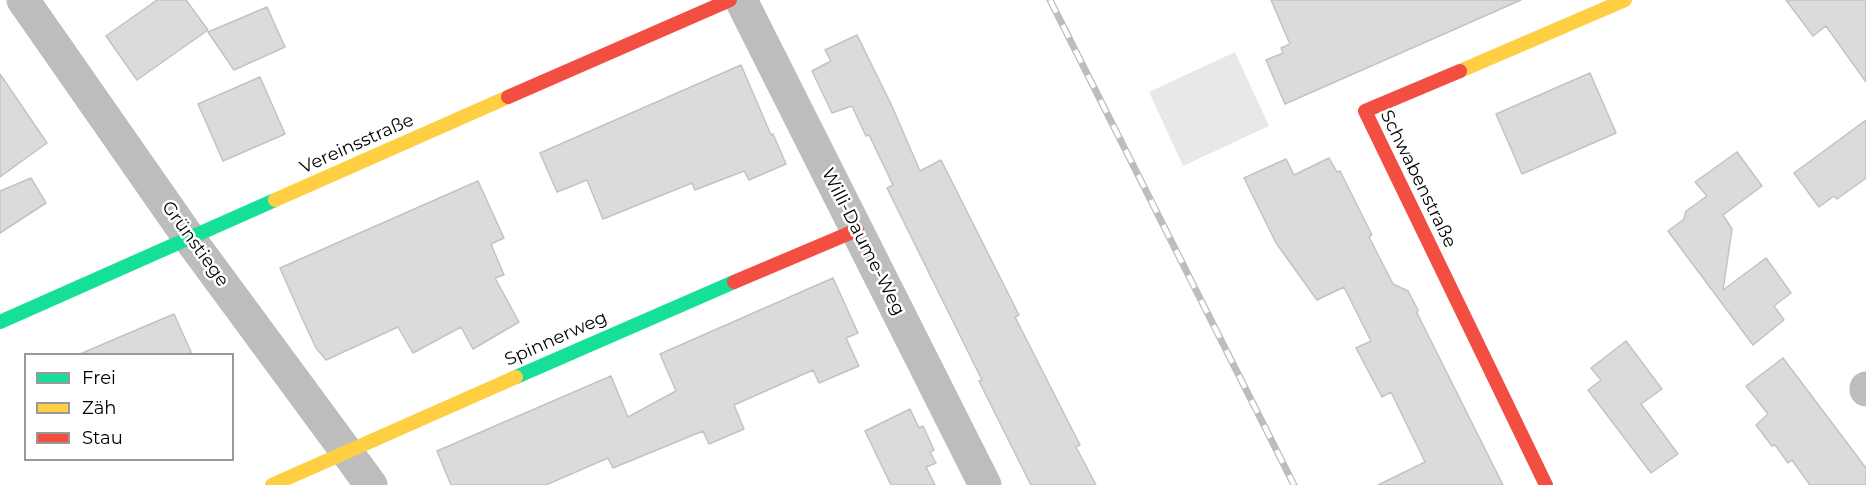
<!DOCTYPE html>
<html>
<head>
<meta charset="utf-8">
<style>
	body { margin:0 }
	#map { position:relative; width:1866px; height:485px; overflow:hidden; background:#fff; font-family:Montserrat,sans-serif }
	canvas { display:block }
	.legend { position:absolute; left:24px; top:353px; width:210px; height:108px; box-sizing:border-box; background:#fff; border:2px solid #999; margin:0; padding:8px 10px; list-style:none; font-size:18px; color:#000 }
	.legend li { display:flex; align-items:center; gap:12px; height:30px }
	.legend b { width:30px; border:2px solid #999 }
</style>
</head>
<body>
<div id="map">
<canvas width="1866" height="485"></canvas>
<ul class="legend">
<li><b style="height:8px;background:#16e098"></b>Frei</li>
<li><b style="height:8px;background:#ffcf43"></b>Zäh</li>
<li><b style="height:8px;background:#f24e42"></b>Stau</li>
</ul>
</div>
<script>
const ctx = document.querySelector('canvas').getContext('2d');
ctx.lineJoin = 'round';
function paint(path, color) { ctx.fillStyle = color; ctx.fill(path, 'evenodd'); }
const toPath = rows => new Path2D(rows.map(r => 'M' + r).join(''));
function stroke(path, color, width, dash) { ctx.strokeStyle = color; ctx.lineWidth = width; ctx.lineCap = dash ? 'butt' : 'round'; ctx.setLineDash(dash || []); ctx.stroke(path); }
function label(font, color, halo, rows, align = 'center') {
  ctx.font = font + ' Montserrat,sans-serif'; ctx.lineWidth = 5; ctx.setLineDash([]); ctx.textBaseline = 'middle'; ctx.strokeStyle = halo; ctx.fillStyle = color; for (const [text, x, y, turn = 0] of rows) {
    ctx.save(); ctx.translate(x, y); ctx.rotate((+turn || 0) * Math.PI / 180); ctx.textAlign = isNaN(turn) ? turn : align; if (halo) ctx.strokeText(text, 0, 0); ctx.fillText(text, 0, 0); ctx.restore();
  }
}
const green = toPath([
	[1235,52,1269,126,1183,166,1149,92]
]);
const building = toPath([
	[157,0,186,0,208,30,137,80,106,36,157,0],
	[1271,0,1521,0,1285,104,1266,60,1283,53,1281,48,1290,44,1271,0],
	[1786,0,1866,0,1866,82,1826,26,1813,36,1786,0],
	[267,7,285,47,234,70,208,32,267,7],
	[857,35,891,104,920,171,941,160,1019,315,1015,317,1080,445,1076,447,1096,485,1031,485,979,381,982,380,887,188,893,185,869,135,866,136,852,106,832,113,812,71,831,61,825,50,857,35],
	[741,65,771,135,773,134,786,164,749,180,744,171,695,190,692,183,603,219,587,180,557,192,540,153,741,65],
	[1590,73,1616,133,1522,174,1496,114,1590,73],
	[0,74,47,143,0,177,0,74],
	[260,77,285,134,223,161,198,104,260,77],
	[1866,120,1866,178,1837,199,1834,196,1819,207,1794,173,1866,120],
	[1737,152,1762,186,1723,215,1732,229,1723,290,1766,258,1791,293,1774,306,1784,320,1753,345,1668,231,1684,219,1686,211,1707,196,1695,182,1737,152],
	[1329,158,1337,172,1340,171,1372,235,1369,237,1393,284,1408,291,1418,310,1417,313,1503,485,1378,485,1425,462,1391,392,1382,397,1356,348,1371,341,1344,287,1317,300,1276,243,1244,178,1286,159,1294,175,1329,158],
	[31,178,46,203,0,233,0,191,31,178],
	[478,181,504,238,491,244,504,275,495,278,519,322,473,349,461,327,413,353,398,327,326,360,316,348,302,318,280,268,478,181],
	[833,278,858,333,846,338,859,366,819,383,813,370,734,405,744,429,709,444,703,431,613,468,608,458,546,485,451,485,437,451,611,376,628,417,676,391,660,354,833,278],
	[174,314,192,354,80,354,148,325,174,314],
	[1626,341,1662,389,1641,404,1678,454,1651,473,1588,390,1601,380,1591,368,1626,341],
	[1783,358,1866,468,1866,485,1810,485,1792,460,1788,463,1775,445,1772,446,1756,425,1768,414,1746,386,1783,358],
	[910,409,919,428,923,426,934,450,930,452,936,463,926,467,935,485,891,485,865,431,910,409]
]);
const street = toPath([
	[23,0,189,238,371,485],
	[741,0,985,485],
	[1866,388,1866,390]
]);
const fast = toPath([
	[0,322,275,200],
	[516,377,734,282]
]);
const slow = toPath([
	[1460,71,1625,0],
	[275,200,508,97],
	[272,485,516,377]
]);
const jam = toPath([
	[1460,71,1365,111,1546,485],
	[508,97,730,0],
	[734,282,857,230]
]);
const rail = toPath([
	[1050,0,1294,485]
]);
const streetNames = [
	["Vereinsstraße",357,144,-24],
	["Schwabenstraße",1418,179,64],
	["Willi-Daume-Weg",863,242,63],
	["Grünstiege",195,244,54],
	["Spinnerweg",556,339,-24]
];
paint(green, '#e8e8e8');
paint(building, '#dbdbdb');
stroke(building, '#c3c3c3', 1.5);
stroke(street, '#bdbdbd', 33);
stroke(fast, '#16e098', 14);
stroke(slow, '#ffcf43', 14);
stroke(jam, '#f24e42', 14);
stroke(rail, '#bdbdbd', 7);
stroke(rail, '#fff', 4.5, [14]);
label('18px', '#000', '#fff', streetNames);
</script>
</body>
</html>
